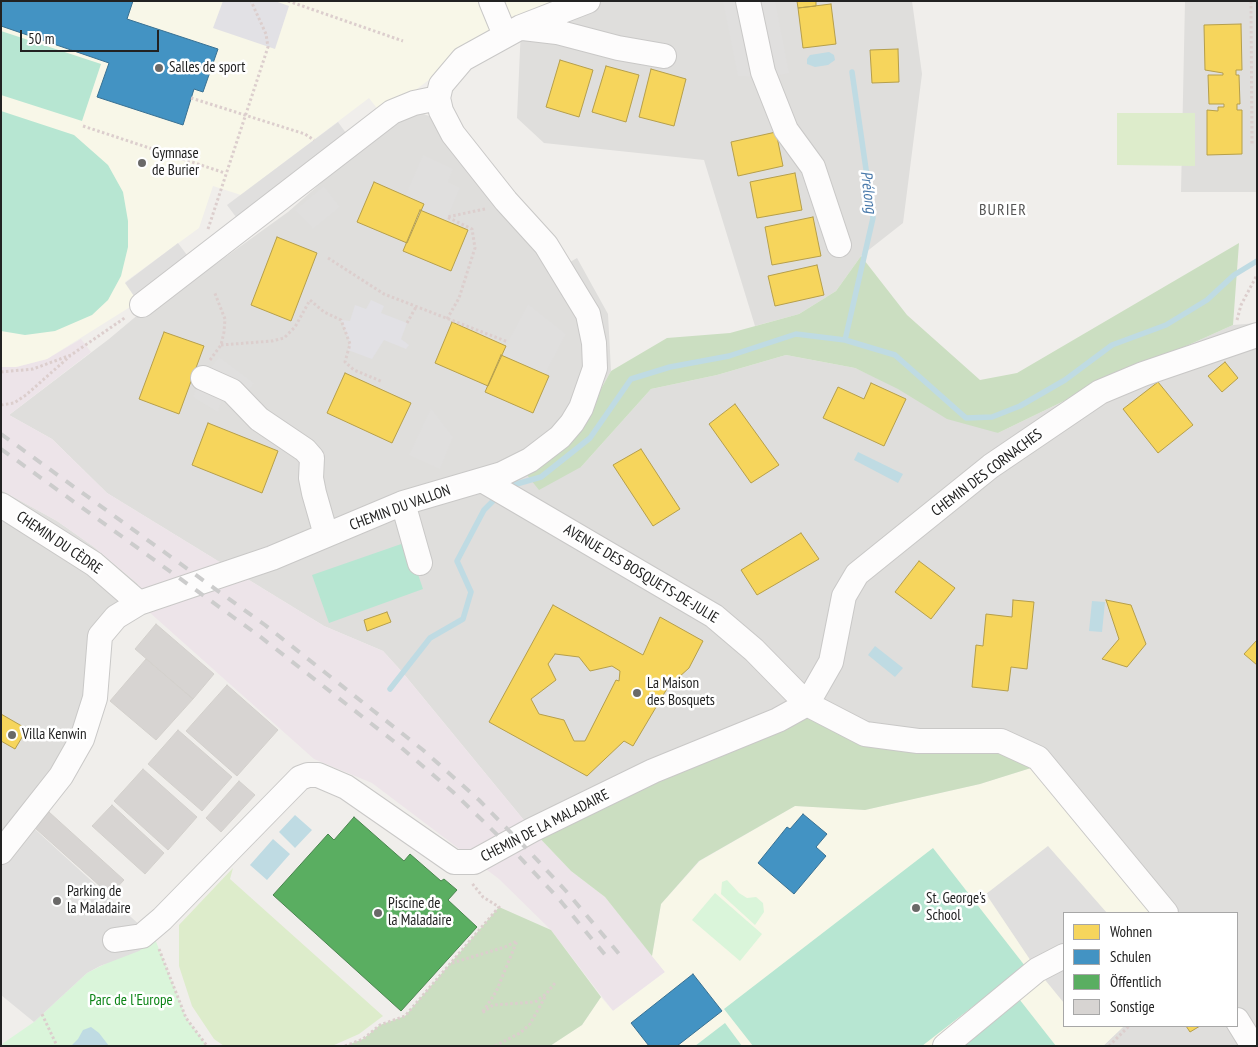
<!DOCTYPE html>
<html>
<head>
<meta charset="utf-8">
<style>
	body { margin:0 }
	#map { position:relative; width:1258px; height:1047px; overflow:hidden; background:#f0eeeb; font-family:"PT Sans Narrow",sans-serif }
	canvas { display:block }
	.frame { position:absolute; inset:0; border:2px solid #222; pointer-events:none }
	.legend { position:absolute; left:1063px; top:912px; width:175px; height:115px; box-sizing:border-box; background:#fff; border:1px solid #a7a7a7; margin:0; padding:6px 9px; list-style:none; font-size:15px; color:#222 }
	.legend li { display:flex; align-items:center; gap:10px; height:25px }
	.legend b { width:25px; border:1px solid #a7a7a7 }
	.scale { position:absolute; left:20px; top:30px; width:139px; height:22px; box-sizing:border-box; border:2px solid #222; border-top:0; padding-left:6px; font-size:15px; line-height:18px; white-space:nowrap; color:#222; -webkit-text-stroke:4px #fff; paint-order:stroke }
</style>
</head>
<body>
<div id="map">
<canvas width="1258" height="1047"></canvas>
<div class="frame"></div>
<ul class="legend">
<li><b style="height:14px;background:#f6d55c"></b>Wohnen</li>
<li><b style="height:14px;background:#4393c3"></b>Schulen</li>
<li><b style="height:14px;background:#5aae61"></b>Öffentlich</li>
<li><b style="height:14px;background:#d7d4d2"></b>Sonstige</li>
</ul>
<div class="scale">50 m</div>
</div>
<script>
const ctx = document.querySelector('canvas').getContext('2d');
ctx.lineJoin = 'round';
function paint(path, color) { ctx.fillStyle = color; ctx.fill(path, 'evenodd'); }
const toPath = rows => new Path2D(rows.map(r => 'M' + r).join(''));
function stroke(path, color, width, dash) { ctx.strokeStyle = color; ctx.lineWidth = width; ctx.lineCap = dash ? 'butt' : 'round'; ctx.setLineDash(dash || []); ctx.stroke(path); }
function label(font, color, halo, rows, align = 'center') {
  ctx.font = font + ' "PT Sans Narrow",sans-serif'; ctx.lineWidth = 5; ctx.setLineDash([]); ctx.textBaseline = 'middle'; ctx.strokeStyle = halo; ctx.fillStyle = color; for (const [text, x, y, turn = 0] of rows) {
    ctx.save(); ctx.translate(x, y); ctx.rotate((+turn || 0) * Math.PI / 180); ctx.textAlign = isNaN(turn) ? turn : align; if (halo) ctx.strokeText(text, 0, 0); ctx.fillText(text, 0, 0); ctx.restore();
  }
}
const residential = toPath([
	[588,1,912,1,922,74,903,223,861,256,836,291,799,314,755,326,704,160,544,143,517,118,521,27],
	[1185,1,1257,1,1257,192,1181,192],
	[415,111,432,117,553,272,577,258,608,314,611,371,584,419,581,467,651,389,717,375,786,355,855,368,998,433,1064,401,1233,325,1257,323,1257,1046,1103,1046,1124,1026,1237,1026,1237,913,1180,913,1038,758,532,830,403,673,383,651,324,626,107,493,52,439,9,415,109,339,183,277,213,266,288,212,396,117],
	[1,490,57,521,94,547,138,584,139,603,116,617,95,698,1,852]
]);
const industrial = toPath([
	[81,339,91,352,9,415,52,439,107,493,324,626,383,651,403,673,532,830,571,871,605,897,665,972,613,1011,551,930,499,879,372,783,314,759,139,603,138,584,94,547,57,521,1,490,1,367,16,367,47,359]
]);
const education = toPath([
	[1,1,567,1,451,63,409,95,379,111,369,98,241,195,213,186,199,228,125,282,138,302,47,359,16,367,1,367],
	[1031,768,1178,913,1064,913,1064,1026,1124,1026,1103,1046,550,1046,582,1025,601,997,613,1011,665,972,652,956,661,904,700,861,795,806,865,810,980,784]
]);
const grass = toPath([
	[1117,113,1195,113,1195,166,1117,165],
	[233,868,230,879,383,1016,359,1034,332,1046,224,1046,214,1039,192,1006,179,966,179,925]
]);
const forest = toPath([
	[1239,243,1233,325,1064,401,998,433,947,419,898,389,855,368,786,355,717,375,651,389,581,467,539,490,523,470,584,419,611,371,667,338,730,333,799,314,836,291,861,256,907,315,980,380,1017,373],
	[807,704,865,734,1038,758,1031,768,980,784,865,810,795,806,699,861,661,904,652,956,605,897,571,871,532,830],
	[499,907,551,930,601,997,582,1025,550,1046,345,1046,363,1039,380,1025,405,1016]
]);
const park = toPath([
	[727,880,739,893,747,898,756,897,763,903,764,912,755,925,721,894,722,882],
	[715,893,762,934,740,961,692,920],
	[155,939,186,1018,207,1046,3,1046,2,1044,34,1022,87,973]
]);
const pitch = toPath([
	[1,31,101,64,82,121,1,95],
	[1,111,74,135,108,165,123,192,128,221,128,247,121,276,108,300,92,315,55,331,25,335,1,331],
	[407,542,423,589,329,623,312,575],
	[933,848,1025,966,922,1046,753,1046,724,1009],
	[1016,995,1056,1046,951,1046],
	[725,1023,742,1046,695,1046]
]);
const parking = toPath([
	[723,1,775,1,789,73,772,77,738,76],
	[338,122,346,133,236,217,227,205],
	[423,155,453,169,448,182,460,188,446,221,420,210,423,203,405,196],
	[324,186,340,207,313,229,295,210],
	[178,243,187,255,134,296,125,283],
	[528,304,566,334,545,374,501,355],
	[219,357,254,383,238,406,222,398,218,412,193,397,198,383],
	[431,408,453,437,440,469,409,455],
	[26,821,155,939,139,951,100,966,87,973,34,1022,1,995,1,863],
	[1048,846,1107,913,1064,913,1064,1003,1037,970,986,894]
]);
const plaza = toPath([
	[223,1,275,1,289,6,275,49,213,28],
	[371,300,384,306,381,313,407,323,401,339,409,345,406,349,384,340,372,359,348,350,350,343,341,320,350,321,355,305,366,309]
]);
const water = toPath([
	[829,52,834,55,835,60,828,65,815,67,807,64,807,59,810,55],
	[858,452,903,474,898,483,854,460],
	[1092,601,1105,602,1102,632,1089,631],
	[875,646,903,668,895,677,868,655],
	[295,815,312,830,295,848,279,832],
	[273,839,290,854,267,880,250,865],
	[91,1027,99,1033,109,1046,71,1046,78,1039,83,1030]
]);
const homes = toPath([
	[797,1,816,1,816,6,798,8,797,1],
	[831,4,836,44,803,48,798,8,831,4],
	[1241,24,1242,70,1236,70,1236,75,1239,75,1240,104,1237,104,1237,110,1242,110,1242,154,1207,155,1207,110,1218,111,1218,107,1224,107,1224,104,1209,104,1208,75,1223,75,1223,73,1205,70,1204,25,1241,24],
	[898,49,899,82,872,83,870,50,898,49],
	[560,60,593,70,579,117,546,107,560,60],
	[606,66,639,75,626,122,592,112,606,66],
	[651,69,686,79,674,126,639,117,651,69],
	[776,132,783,166,738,176,731,142,776,132],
	[795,173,802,210,757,218,750,182,795,173],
	[374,182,424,204,407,243,357,222,374,182],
	[420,210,468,230,451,271,403,251,420,210],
	[813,217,821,256,772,265,765,227,813,217],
	[277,237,317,253,291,321,251,305,277,237],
	[817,265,824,295,775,306,768,276,817,265],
	[452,322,506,346,488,386,435,363,452,322],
	[164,332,204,346,179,414,139,399,164,332],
	[501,355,549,376,533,413,485,392,501,355],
	[1225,362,1238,378,1222,392,1208,376,1225,362],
	[345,373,411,403,392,443,327,413,345,373],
	[1158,382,1193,425,1158,453,1123,409,1158,382],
	[871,383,906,399,884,446,823,418,838,387,864,399,871,383],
	[735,404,779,465,751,483,709,424,735,404],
	[208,423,278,451,262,493,192,465,208,423],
	[641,449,680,509,653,526,613,465,641,449],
	[801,533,819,559,757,595,741,570,801,533],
	[919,561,955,588,931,619,895,592,919,561],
	[1013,600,1034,602,1027,669,1011,667,1008,691,972,687,976,645,983,646,986,614,1012,617,1013,600],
	[1106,600,1131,605,1146,644,1127,667,1102,659,1119,639,1106,600],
	[553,605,643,655,660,617,703,641,689,668,668,687,633,746,624,741,587,776,489,722,553,605],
	[555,654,579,657,590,671,612,666,620,671,619,681,616,680,585,741,574,741,564,720,539,714,531,699,556,680,548,664,555,654],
	[387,612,391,622,367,631,364,620,387,612],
	[1257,640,1257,665,1244,654,1257,640],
	[1,714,27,729,15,749,1,741,1,714],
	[1186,1026,1200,1026,1190,1032,1186,1026]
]);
const schools = toPath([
	[1,1,133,1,127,19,218,49,203,92,194,89,183,125,97,97,109,63,1,26,1,1],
	[803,814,827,834,816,847,826,856,794,894,758,863,787,827,790,829,803,814],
	[693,974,722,1011,677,1046,649,1046,631,1023,693,974]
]);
const public = toPath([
	[354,817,404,861,410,854,441,881,444,879,457,890,448,900,477,927,401,1011,273,895,328,834,334,840,354,817]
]);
const stream = toPath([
	[845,340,873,218,852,72],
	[506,487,541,477,590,438,631,379,670,367,729,356,796,334,845,340,895,355,966,418,992,417,1020,406,1065,380,1112,345,1166,325,1207,300,1234,275,1257,261],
	[390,689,430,638,463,619,471,592,457,561,484,510,498,496]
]);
const building = toPath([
	[156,624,214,674,193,699,135,649,156,624],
	[146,659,193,699,156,740,110,701,146,659],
	[227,685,278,730,237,776,186,731,227,685],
	[178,730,232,777,202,811,148,764,178,730],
	[143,769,197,817,168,850,114,801,143,769],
	[239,781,255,795,221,832,206,818,239,781],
	[112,805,164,853,145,874,92,826,112,805],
	[49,812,124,880,110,895,35,828,49,812]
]);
const path = toPath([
	[288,1,403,41],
	[1251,1,1252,146],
	[191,98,305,134,314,140],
	[83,126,225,173],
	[208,229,268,47,266,34,251,1],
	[328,258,384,294,508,342],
	[447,319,459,298,475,248,472,229,447,217,485,209],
	[1237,320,1241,305,1257,275],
	[407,323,416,307],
	[221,345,272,341,284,338,295,327,310,300,324,312,341,320,350,344,345,362,354,370,383,382],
	[210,360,221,345,224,332,225,319,214,291],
	[1,372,33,369,71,355,126,317],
	[1,405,14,403,26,395,70,356],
	[159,949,186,1018,207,1046],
	[452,963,505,947,517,941,496,992,482,1013,493,1005,535,1002,546,994,555,983],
	[42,1014,57,1046],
	[345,1046,363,1039,380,1025,405,1016,499,907,483,897,471,882],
	[495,1046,520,1033,530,1024,545,997],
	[1109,1046,1129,1026]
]);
const minor = toPath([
	[491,1,505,35],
	[748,1,763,72,786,130,813,167,839,245],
	[523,28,557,32,618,48,664,56],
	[142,305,392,112,414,103,438,98],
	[203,378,232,391,259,419,305,450,312,458,311,478,314,493,326,535],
	[482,480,714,616,754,650,807,704,865,734,918,741,1001,741,1038,758,1166,913],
	[403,503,420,563],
	[1,505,94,564,139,603],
	[807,704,831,662,844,596,857,574,991,466,1100,392,1143,374,1257,335],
	[1,852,61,776,82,739,95,698,100,636,116,617,139,603,272,558,403,503,502,474,530,460,560,437,572,423,581,408,595,368,594,343,588,314,546,245,506,201,453,134,441,111,438,98,441,85,463,59,521,27,588,1],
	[115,940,142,936,162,919,300,778,308,775,318,775,346,787,454,862,474,862,532,830,653,771,778,720,807,704],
	[1237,1020,1253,1046],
	[945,1046,1037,970,1064,956]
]);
const rail = toPath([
	[1,434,265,625,423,750,479,800,525,847,566,891,620,955],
	[1,449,258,635,396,743,453,792,513,850,558,898,611,962]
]);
const markers = [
	[159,68,5,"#6a6968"],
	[142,163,5,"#6a6968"],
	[637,693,5,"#6a6968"],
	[12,735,5,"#6a6968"],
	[57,901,5,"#6a6968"],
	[916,908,5,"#6a6968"],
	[378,913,5,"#6a6968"]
];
const poiNames = [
	["Salles de sport",169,68],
	["Gymnase",152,154],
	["de Burier",152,171],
	["La Maison",647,684],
	["des Bosquets",647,701],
	["Villa Kenwin",22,735],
	["Parking de",67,892],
	["la Maladaire",67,909],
	["St. George's",926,899],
	["School",926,916],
	["Piscine de",388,904],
	["la Maladaire",388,921]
];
const streetNames = [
	["CHEMIN DES CORNACHES",987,473,-37],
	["CHEMIN DU VALLON",400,508,-20],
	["CHEMIN DU CÈDRE",59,543,34],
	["AVENUE DES BOSQUETS-DE-JULIE",641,574,31],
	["CHEMIN DE LA MALADAIRE",545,826,-27]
];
const parkNames = [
	["Parc de l'Europe",131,1001]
];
const waterNames = [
	["Prélong",868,192,83]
];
const neighbourhoodNames = [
	["BURIER",1003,210]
];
paint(residential, '#dfdedc');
paint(industrial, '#ede4e9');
paint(education, '#f8f7e8');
paint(grass, '#ddeccb');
paint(forest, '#cbdec1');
paint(park, '#daf5da');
paint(pitch, '#b7e6d2');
paint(parking, '#e0dfde');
paint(plaza, '#e2e1e5');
paint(water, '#bfdbe3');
paint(homes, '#f6d55c');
stroke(homes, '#b69f4b', 1);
paint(schools, '#4393c3');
stroke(schools, '#397193', 1);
paint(public, '#5aae61');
stroke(public, '#49844e', 1);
stroke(stream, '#bfdbe3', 5.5);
paint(building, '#d7d4d2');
stroke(building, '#d3d0cc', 1);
stroke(minor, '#c9c8c7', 26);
stroke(path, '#dccecd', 3, [2.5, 2.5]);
stroke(minor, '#fdfcfc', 24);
stroke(rail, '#ccc', 4, [10, 10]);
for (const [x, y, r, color] of markers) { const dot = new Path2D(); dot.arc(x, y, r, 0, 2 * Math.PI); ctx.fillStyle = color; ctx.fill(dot); stroke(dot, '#fff', 2); }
label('15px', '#222', '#fff', poiNames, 'left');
label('15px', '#222', '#fff', streetNames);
label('15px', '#0c8416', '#fff', parkNames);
label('italic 16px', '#4a7aab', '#fff', waterNames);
ctx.letterSpacing = '1px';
label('16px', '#555', '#fff', neighbourhoodNames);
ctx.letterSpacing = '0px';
</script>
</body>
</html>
